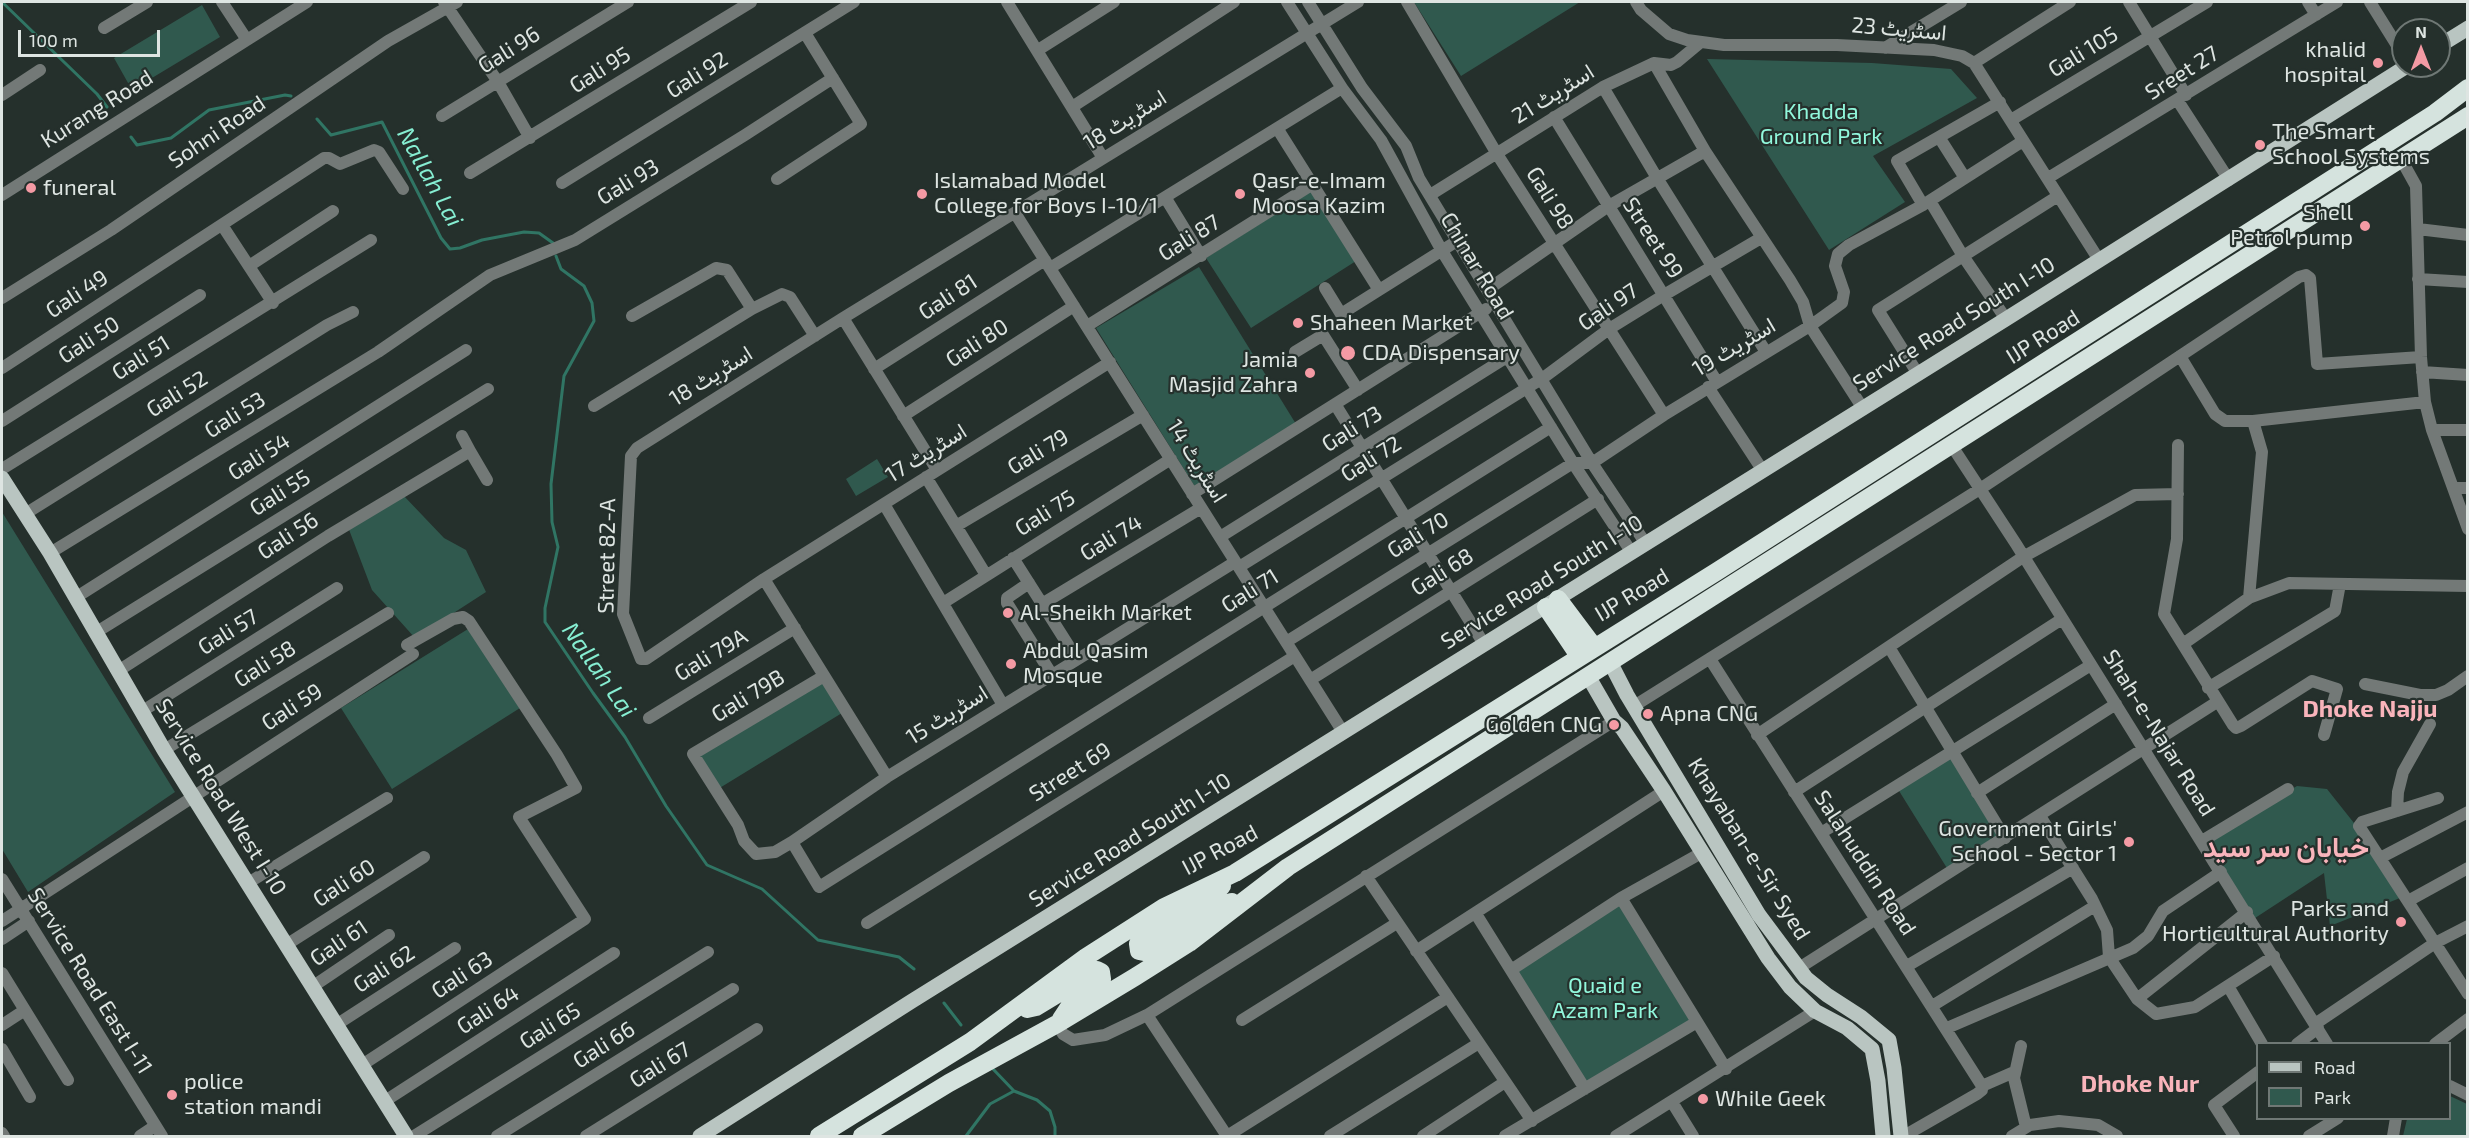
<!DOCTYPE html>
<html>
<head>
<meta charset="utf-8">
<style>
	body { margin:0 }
	#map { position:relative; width:2469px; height:1138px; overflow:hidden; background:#25302c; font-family:"Exo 2",sans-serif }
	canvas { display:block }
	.frame { position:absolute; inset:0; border:3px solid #dee5e2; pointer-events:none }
	.legend { position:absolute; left:2256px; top:1042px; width:195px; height:78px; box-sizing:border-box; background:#25302c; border:2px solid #6f7875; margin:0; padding:8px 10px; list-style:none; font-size:18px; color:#dee5e2 }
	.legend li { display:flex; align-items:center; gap:12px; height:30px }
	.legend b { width:30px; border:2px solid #6f7875 }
	.north { position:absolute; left:2391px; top:18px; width:60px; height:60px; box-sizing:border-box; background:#25302c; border:2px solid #6f7875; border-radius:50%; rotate:0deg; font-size:16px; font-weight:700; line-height:24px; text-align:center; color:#dee5e2 }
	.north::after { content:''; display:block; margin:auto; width:21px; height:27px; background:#f49aa4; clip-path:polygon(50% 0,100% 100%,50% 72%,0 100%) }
	.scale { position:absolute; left:18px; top:30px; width:142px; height:27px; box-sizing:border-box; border:3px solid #dee5e2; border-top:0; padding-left:8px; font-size:18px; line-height:21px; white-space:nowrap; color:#dee5e2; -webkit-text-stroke:4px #25302c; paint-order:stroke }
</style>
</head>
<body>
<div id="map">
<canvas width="2469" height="1138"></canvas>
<div class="frame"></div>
<ul class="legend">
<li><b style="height:8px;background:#b9c5c1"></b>Road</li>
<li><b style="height:16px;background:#30594e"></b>Park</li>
</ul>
<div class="north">N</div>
<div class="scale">100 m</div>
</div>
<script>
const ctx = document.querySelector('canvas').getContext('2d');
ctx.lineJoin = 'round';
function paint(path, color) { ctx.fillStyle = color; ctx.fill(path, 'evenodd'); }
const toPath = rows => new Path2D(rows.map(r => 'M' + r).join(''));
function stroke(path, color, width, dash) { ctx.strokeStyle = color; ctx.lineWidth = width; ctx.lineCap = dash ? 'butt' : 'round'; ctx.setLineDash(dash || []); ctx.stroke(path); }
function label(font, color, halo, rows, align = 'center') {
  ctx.font = font + ' "Exo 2",Vazirmatn,sans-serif'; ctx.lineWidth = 4.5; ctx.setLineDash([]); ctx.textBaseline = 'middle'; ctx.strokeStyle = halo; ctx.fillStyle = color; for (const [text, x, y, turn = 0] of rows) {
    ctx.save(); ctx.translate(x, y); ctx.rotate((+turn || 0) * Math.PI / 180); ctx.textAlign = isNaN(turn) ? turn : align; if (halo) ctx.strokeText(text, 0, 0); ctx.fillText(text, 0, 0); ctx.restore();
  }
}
const green = toPath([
	[1414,2,1580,2,1461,76],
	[202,5,220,37,132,90,114,58],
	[1707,59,1872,63,1951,69,1977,98,1873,156,1905,202,1829,250],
	[1311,191,1356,261,1251,328,1206,258],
	[1199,267,1296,424,1197,490,1096,328],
	[877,459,888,477,856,496,846,479],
	[403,495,444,538,466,550,486,592,415,638,372,590,348,527],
	[2,512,175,792,28,892,2,849],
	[468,629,520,708,392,789,341,708],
	[822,681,842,713,718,789,698,756],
	[1952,751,2005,838,1950,873,1896,786],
	[2297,786,2327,789,2373,847,2405,896,2330,926,2324,873,2252,920,2202,841],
	[1621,898,1697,1022,1585,1089,1511,970],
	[2450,1096,2467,1104,2467,1136,2403,1136,2407,1119,2450,1118]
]);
const stream = toPath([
	[2,2,97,94,107,107],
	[317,119,331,135,382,122,441,238,450,249,460,248,482,240,524,232,539,233,553,243],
	[131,137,137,145,171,138,209,110,285,95,291,96],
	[556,256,561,269,584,286,592,303,594,321,564,376,551,484,552,522,558,547,545,608,545,622,593,693,625,737,666,806,707,865,762,889,818,940,899,957,914,969],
	[944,1003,961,1025],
	[993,1069,1014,1091,1037,1100,1050,1111,1055,1127,1055,1136],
	[966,1136,990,1104,1014,1091]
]);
const minor = toPath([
	[222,2,247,40],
	[444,2,498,82,530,138],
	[1007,2,1103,158],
	[1287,2,1342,88,1381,140,1442,251,1573,463,1632,553],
	[1308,2,1362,88,1406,146,1419,178,1592,463,1646,544],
	[1407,2,1497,154,1664,415],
	[1636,2,1641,10,1669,34,1687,40,1724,45,1837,45,1934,50,1962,56,1974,63,2099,260],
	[2129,2,2186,95],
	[2308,2,2316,15],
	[2370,2,2403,55],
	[104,28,147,2],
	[1885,48,1961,2],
	[1038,50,1114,2],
	[1654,63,1705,151,1790,280,1803,302,1810,326,1862,407],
	[1974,63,2070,2],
	[1603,87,1657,178,1766,352],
	[2,95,40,70],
	[2178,101,2229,180],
	[1072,107,1234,2],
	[442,116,628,2],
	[1554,117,1717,382],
	[2011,120,2207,2],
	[1277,128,1379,290],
	[1939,137,1965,178],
	[2401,159,2416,186,2421,357,2425,402,2432,430,2468,529],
	[470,173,751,2],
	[2048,178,2337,2],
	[777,179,861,124,805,33],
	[562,183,854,2],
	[2,195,307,2],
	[1430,195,1603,87,1654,63,1671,65,1677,62,1701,42],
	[1165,197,1201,256],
	[1930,201,1963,256,2006,319],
	[1923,205,1897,161,2000,102],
	[1015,213,1343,732],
	[222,225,273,303],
	[2418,229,2468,235],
	[249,266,333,211],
	[1050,268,1342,88],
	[2418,279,2468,282],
	[1325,288,1341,314,1457,241],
	[1487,290,1607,207,1705,151],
	[2,298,111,230,388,41,457,2],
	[632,316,716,268,727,270,752,309],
	[843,318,937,470],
	[1087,326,1313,184],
	[1295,352,1323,335,1358,390],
	[2180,356,2215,414,2225,421,2253,421,2425,402],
	[1110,362,764,579,646,659,641,659,623,614,631,456,637,448,843,318,1358,2],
	[2,368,324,158,329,158,340,164,374,150,379,152,403,189],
	[874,369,1045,260],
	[2422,372,2468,375],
	[1918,374,1878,310,2058,196],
	[1708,387,1763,471],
	[1335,404,1484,644],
	[594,406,752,309,782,294,790,297,815,336],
	[903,416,1074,306],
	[2,421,200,295],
	[2432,430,2468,430],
	[2178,445,2177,539,2164,614,2233,725,2236,728,2241,726,2312,681,2337,689,2324,735],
	[1952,446,2016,544,2327,1044],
	[470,451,487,480],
	[2,469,371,240],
	[926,477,986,575],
	[2453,488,2468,488],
	[1192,494,1486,309],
	[884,504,1003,705],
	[25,514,327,325,353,312],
	[956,526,1143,415],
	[1220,537,1507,357],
	[50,553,378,352,490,275,575,240,745,135,833,78],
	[1013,558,1077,659],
	[1239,567,1543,378,1609,329,1664,295,1761,238],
	[764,579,887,777],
	[1029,583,1007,598,1007,603,1052,675],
	[75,598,466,350],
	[2249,598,2262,452,2253,421],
	[943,603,1171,459],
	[1042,604,1201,508],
	[95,633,488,389],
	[1286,642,1573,463,1592,463,1664,415,1810,326,1842,303,1844,292,1835,266,1838,254,1849,245,1923,205,2023,141],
	[2183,644,2249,598,2289,583,2468,586],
	[1889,647,2005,838],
	[1710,659,1982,1086,1982,1090,1977,1094,1904,1136],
	[118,671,328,536,470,451,462,436],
	[824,676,693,754,738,825,744,841,756,854,775,852,792,842,887,777,1235,562],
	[1310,680,1598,499],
	[2365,684,2420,695,2436,695,2448,690,2468,676],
	[2208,688,2335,611,2340,584],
	[1634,706,1980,489,2299,277,2306,275,2310,278,2317,364,2421,357],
	[141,712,337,588],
	[649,718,795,628],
	[1757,735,2023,557,2135,495,2178,494],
	[164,750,388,613],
	[1794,792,2062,619],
	[1977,793,2116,704],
	[2438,798,2362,822,2359,826,2468,994],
	[2397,811,2398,792,2403,772,2430,724],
	[2040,816,2092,899,2107,930,2109,957,2137,999,2156,1014,2195,1007,2274,956],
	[1821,833,2091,665],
	[2202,841,2288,789],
	[792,842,819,887,1551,427],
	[2380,858,2468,812],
	[1366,876,1532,1121],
	[2,879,162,1136],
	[248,883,387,798],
	[1621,898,1726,1069],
	[2408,901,2468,868],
	[1476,914,1585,1089],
	[2,921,413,654],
	[867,923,1295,656],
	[2,939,29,921],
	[286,945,424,857],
	[1416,951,1664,791],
	[1907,966,2073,868],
	[1799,968,2217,702],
	[1511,970,1621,898,1703,852],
	[2,973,68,1080],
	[2228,986,2262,1044],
	[312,987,389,935],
	[2137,999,2247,912],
	[1932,1006,2095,906],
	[1147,1015,1227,1136],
	[1242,1020,1397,923],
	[1057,1024,1063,1034,1073,1040,1105,1035,1147,1015,1614,721],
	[2315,1024,2435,943,2468,926],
	[2,1025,25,1010],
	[336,1025,455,948],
	[1947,1028,2133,948,2148,936,2163,911,2221,872],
	[2297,1044,2318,1028],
	[2435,1044,2468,1019],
	[2021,1046,2014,1078,2026,1127],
	[2,1049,30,1097],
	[362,1065,585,919,519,817,576,788,557,755,469,621,463,617,453,619,407,645],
	[1982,1086,2014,1072],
	[2450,1086,2468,1095],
	[385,1101,614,953],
	[1672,1102,1693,1136],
	[2,1133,4,1136],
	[140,1136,155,1126],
	[414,1136,708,952],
	[497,1136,733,989],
	[586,1136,757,1029],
	[1227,1136,1448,997],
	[1330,1136,1479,1043],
	[1423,1136,1505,1082],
	[1505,1136,1697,1022],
	[1616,1136,1815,1011],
	[2012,1136,2030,1125,2059,1121,2098,1125,2117,1136],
	[2234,1136,2214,1105,2258,1072],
	[2309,1136,2338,1118],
	[2393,1136,2396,1118]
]);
const major = toPath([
	[2439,46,2468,28],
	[2,478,50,553,164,750,406,1136],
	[1610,662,1627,695,1759,915,1806,978,1827,995,1861,1017,1889,1040,1894,1068,1901,1136],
	[1588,676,1614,721,1622,728,1664,791,1768,958,1790,987,1815,1011,1847,1028,1872,1049,1878,1081,1883,1136],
	[700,1136,912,1001,2006,319,2407,66]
]);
const highway = toPath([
	[1558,599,1594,647],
	[1546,607,1579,656],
	[1222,886,1213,895,1138,944,1139,951,1144,952,1218,906,1232,902],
	[1027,1009,1036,1007,1097,970,1101,972,1102,979,1077,995,1061,1019],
	[819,1136,970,1042,1086,957,1164,907,1235,873,1716,572,2435,113,2468,88],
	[862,1136,949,1083,1057,1024,1135,977,1189,943,1288,867,2468,116]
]);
const markers = [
	[2378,63,6,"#f49aa4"],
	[2260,145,6,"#f49aa4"],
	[31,188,6,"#f49aa4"],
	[922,194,6,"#f49aa4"],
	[1240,194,6,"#f49aa4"],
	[2365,226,6,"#f49aa4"],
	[1298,323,6,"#f49aa4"],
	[1348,353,8,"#f49aa4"],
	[1310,373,6,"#f49aa4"],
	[1008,613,6,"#f49aa4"],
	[1011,664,6,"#f49aa4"],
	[1648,714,6,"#f49aa4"],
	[1614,725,6,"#f49aa4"],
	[2129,842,6,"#f49aa4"],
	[2401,922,6,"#f49aa4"],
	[172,1095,6,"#f49aa4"],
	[1703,1099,6,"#f49aa4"]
];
const streetNames = [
	["اسٹریٹ 23",1899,29,5],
	["Gali 96",509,50,-32],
	["Gali 105",2083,52,-31],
	["Gali 95",600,70,-32],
	["Sreet 27",2182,73,-32],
	["Gali 92",697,75,-32],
	["اسٹریٹ 21",1553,94,-32],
	["Kurang Road",97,109,-32],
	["اسٹریٹ 18",1125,120,-32],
	["Sohni Road",217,132,-34],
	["Gali 93",628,182,-31],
	["Gali 98",1550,198,58],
	["Gali 87",1189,238,-32],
	["Street 99",1653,238,57],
	["Chinar Road",1477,266,59],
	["Gali 49",77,294,-33],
	["Gali 81",948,297,-33],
	["Gali 97",1608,307,-34],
	["Service Road South I-10",1954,324,-32],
	["IJP Road",2043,337,-32],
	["Gali 50",89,340,-33],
	["Gali 80",977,343,-33],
	["اسٹریٹ 19",1734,347,-31],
	["Gali 51",141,358,-32],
	["اسٹریٹ 18",711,376,-32],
	["Gali 52",177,394,-32],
	["Gali 53",235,415,-32],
	["Gali 73",1352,429,-32],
	["Gali 79",1038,452,-31],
	["اسٹریٹ 17",926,453,-32],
	["Gali 54",259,457,-32],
	["Gali 72",1371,459,-32],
	["اسٹریٹ 14",1197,461,58],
	["Gali 55",280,493,-32],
	["Gali 75",1045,513,-32],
	["Gali 70",1418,535,-32],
	["Gali 56",288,536,-33],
	["Gali 74",1111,538,-31],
	["Street 82-A",607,556,-89],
	["Gali 68",1442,572,-32],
	["Service Road South I-10",1542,582,-32],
	["Gali 71",1250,591,-32],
	["IJP Road",1632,595,-31],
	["Gali 57",228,632,-32],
	["Gali 79A",711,655,-31],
	["Gali 58",265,664,-32],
	["Gali 79B",748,696,-31],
	["Gali 59",292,707,-33],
	["اسٹریٹ 15",947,715,-32],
	["Shah-e-Najar Road",2159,733,58],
	["Street 69",1070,772,-32],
	["Service Road West I-10",221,797,58],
	["Service Road South I-10",1130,840,-32],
	["Khayaban-e-Sir Syed",1749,849,58],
	["IJP Road",1220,850,-28],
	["Salahuddin Road",1865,863,57],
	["Gali 60",344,883,-33],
	["Gali 61",339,943,-34],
	["Gali 62",384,969,-33],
	["Gali 63",462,975,-33],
	["Service Road East I-11",90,981,58],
	["Gali 64",488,1010,-33],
	["Gali 65",550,1026,-32],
	["Gali 66",604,1045,-32],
	["Gali 67",660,1065,-32]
];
const poiNames = [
	["khalid",2366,50,"right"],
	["hospital",2366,75,"right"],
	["The Smart",2272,132],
	["School Systems",2272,157],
	["Islamabad Model",934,181],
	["College for Boys I-10/1",934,206],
	["Qasr-e-Imam",1252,181],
	["Moosa Kazim",1252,206],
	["funeral",43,188],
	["Shell",2353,213,"right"],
	["Petrol pump",2353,238,"right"],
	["Shaheen Market",1310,323],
	["CDA Dispensary",1362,353],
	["Jamia",1298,360,"right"],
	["Masjid Zahra",1298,385,"right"],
	["Al-Sheikh Market",1020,613],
	["Abdul Qasim",1023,651],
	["Mosque",1023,676],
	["Apna CNG",1660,714],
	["Golden CNG",1602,725,"right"],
	["Government Girls'",2117,829,"right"],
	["School - Sector 1",2117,854,"right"],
	["Parks and",2389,909,"right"],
	["Horticultural Authority",2389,934,"right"],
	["police",184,1082],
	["station mandi",184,1107],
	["While Geek",1715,1099]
];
const parkNames = [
	["Khadda",1821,112],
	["Ground Park",1821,137],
	["Quaid e",1605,986],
	["Azam Park",1605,1011]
];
const waterNames = [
	["Nallah Lai",430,177,61],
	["Nallah Lai",599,670,55]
];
const neighbourhoodNames = [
	["Dhoke Najju",2370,709],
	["Dhoke Nur",2140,1084]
];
const districtNames = [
	["خیابان سر سید",2286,848]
];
paint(green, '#30594e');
stroke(stream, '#307564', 3);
stroke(minor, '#737977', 12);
stroke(major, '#b9c5c1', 15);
stroke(highway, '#d5e3de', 18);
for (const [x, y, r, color] of markers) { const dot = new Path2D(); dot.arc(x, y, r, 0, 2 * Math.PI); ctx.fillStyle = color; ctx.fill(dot); stroke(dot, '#25302c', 2); }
label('22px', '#dee5e2', '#25302c', streetNames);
label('22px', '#dee5e2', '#25302c', poiNames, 'left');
label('22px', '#91f8dc', '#25302c', parkNames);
label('italic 24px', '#86eed2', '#25302c', waterNames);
label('bold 24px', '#f9b4bb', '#25302c', neighbourhoodNames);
label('bold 28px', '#f9b4bb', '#25302c', districtNames);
</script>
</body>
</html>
